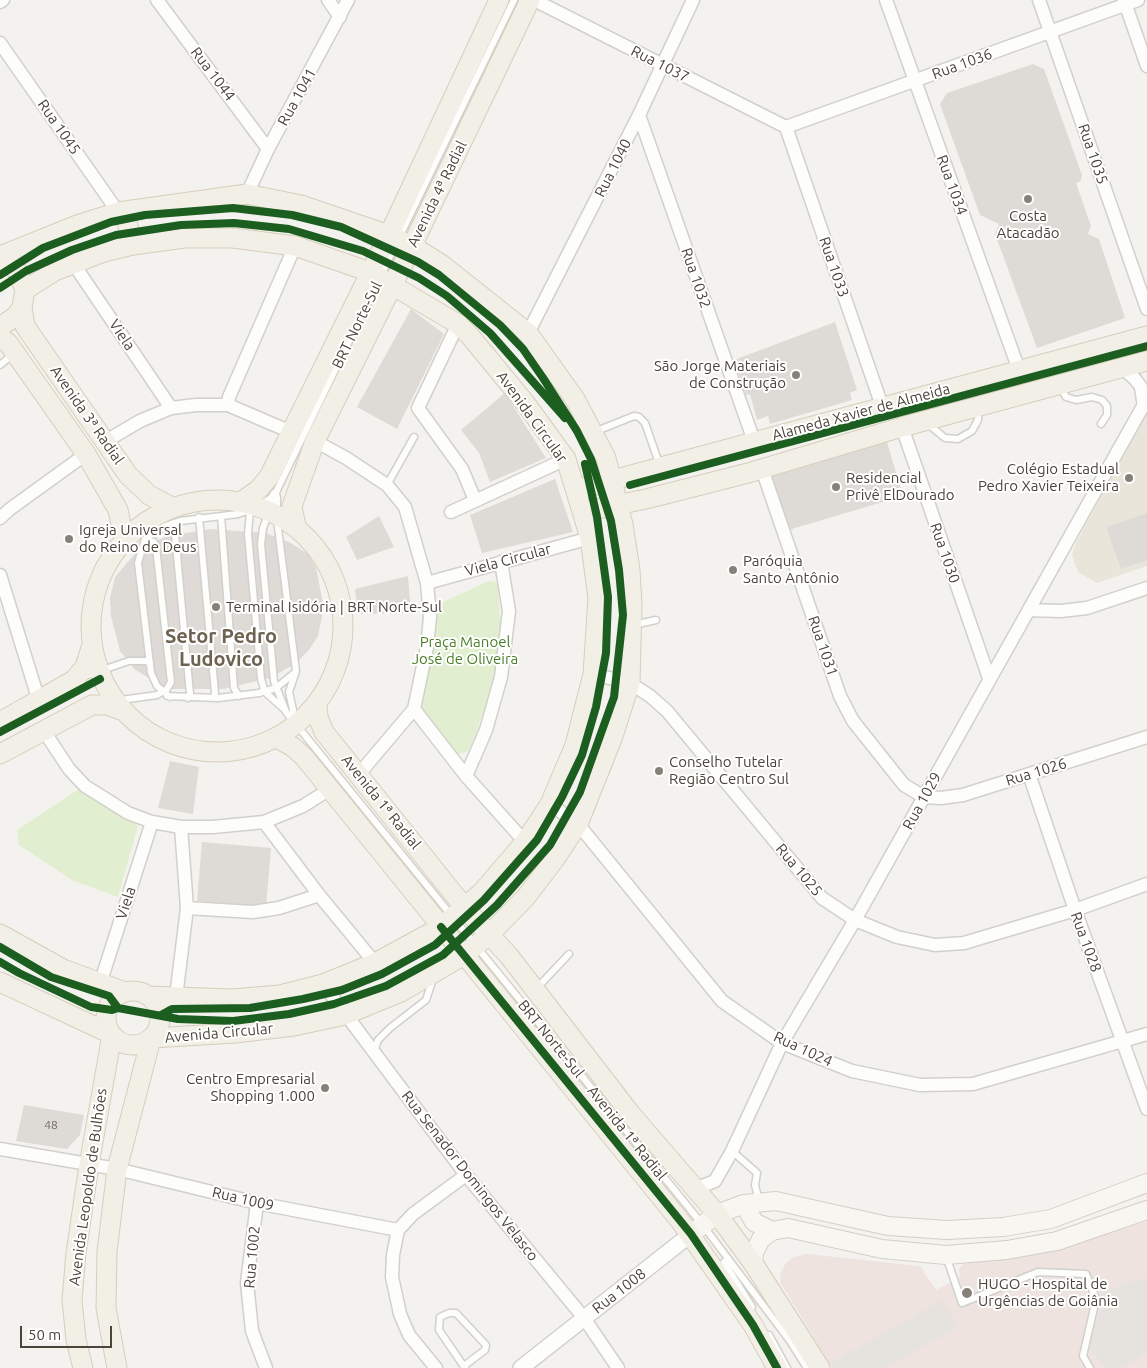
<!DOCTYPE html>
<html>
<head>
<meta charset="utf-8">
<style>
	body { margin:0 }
	#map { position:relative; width:1147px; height:1368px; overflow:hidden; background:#f4f2ee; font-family:Ubuntu,sans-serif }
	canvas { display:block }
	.scale { position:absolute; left:20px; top:1326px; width:92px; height:22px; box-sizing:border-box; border:2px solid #4b4439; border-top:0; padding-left:6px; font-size:15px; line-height:18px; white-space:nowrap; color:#4b4439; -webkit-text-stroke:4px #fff; paint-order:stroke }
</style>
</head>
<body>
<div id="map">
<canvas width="1147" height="1368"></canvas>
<div class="scale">50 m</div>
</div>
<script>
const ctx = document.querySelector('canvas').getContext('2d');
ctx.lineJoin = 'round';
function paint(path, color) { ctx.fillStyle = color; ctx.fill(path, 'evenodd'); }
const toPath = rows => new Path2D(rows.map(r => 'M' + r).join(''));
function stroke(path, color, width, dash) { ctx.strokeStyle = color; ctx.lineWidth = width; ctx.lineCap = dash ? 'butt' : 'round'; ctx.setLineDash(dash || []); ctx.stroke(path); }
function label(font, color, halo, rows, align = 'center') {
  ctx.font = font + ' Ubuntu,sans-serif'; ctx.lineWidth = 4; ctx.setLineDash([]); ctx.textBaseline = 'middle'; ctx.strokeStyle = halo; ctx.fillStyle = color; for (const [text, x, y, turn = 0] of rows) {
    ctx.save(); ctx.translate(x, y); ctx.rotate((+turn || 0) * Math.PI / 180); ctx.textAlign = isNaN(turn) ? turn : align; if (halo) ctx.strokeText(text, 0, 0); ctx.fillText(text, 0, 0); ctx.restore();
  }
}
const education = toPath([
	[1147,412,1147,566,1097,583,1078,572,1072,555,1076,543]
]);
const medical = toPath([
	[1147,1221,1147,1368,832,1368,780,1282,781,1272,786,1263,794,1257,807,1254,920,1266,936,1290,960,1277,959,1269,962,1265,973,1261,1069,1246]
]);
const green = toPath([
	[489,581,496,582,498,588,500,620,499,651,494,681,476,733,468,751,458,754,453,752,425,715,420,702,430,661,436,612,443,602],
	[79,789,138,826,118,897,72,880,19,845,17,830]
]);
const parking = toPath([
	[1147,1277,1147,1353,1122,1368,1106,1368,1082,1339,1093,1295],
	[942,1300,958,1327,885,1368,833,1368,831,1363]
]);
const building = toPath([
	[1033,64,1044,69,1082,175,1081,181,1076,183,1091,226,1088,234,1099,239,1125,318,1037,348,995,234,999,224,980,215,940,104,947,93],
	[411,309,444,334,397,429,357,407],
	[835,322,857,390,850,393,852,400,770,424,768,416,757,420,750,394,746,395,734,360],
	[505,393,546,458,490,482,479,453,461,430],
	[887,442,903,496,785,531,769,477],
	[555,479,573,532,482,553,470,515],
	[1147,513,1147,560,1121,569,1106,527],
	[379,516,394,547,357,560,346,537],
	[211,529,266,533,289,542,308,554,316,568,322,598,322,617,318,636,309,650,295,664,270,678,223,689,167,689,134,669,120,651,111,616,110,598,115,577,137,551,150,544,167,536],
	[408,576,411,613,358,614,355,589],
	[170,761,199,767,193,814,158,808],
	[202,842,271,848,266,907,197,901],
	[24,1105,84,1115,80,1135,67,1149,16,1141]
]);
const service = toPath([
	[514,0,278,488,263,528,261,544,274,681,286,712,702,1224,790,1341,807,1368],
	[0,365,12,355],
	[1061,388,1066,397,1076,400,1092,397,1102,400,1107,406,1107,415,1101,424],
	[928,424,945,438,958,439,972,431,978,420,978,409],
	[594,432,634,416,639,417,645,423,660,466],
	[387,485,414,437],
	[277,497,277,520,296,671,289,692,295,719],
	[250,510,248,534,261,679,265,692,284,709],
	[221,516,234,688,239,696],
	[199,517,215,693,214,698],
	[174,523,190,694,188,698],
	[633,625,656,620],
	[85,676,129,661,146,661,150,663],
	[167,696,218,698,259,693,276,688,293,674],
	[170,697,157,686,151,673,138,563,145,539,165,526,180,521,238,514,250,510,271,498,274,493],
	[114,701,157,695,167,689,171,682,156,547,154,542,145,539],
	[536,989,569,954],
	[374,1052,378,1040,390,1028,426,1000,433,979],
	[732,1151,757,1173,755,1185,759,1201],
	[946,1256,962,1303,1038,1272,1086,1274,1096,1299,1083,1356,1090,1368],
	[724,1262,752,1307],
	[769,1335,787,1368],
	[464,1366,485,1350,486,1345,456,1313,449,1313,440,1317,439,1330,465,1368]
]);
const minor = toPath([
	[157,0,268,149],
	[328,0,340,17],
	[534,0,786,127],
	[886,0,1019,370],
	[1039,0,1147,309],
	[1124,0,1147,66],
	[0,2,3,0],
	[0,43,118,212],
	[639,115,754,441],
	[786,127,1138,0],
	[786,127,882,406],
	[247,194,268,149,348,0],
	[73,263,171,408],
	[458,324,418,408,462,469,475,500],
	[528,333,639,115,693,0],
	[1121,367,1135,379,1141,387,1144,407],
	[228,405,229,397,295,246],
	[902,427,989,678],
	[106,441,140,421,171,408,196,405,228,405,291,432],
	[315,441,346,458,387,485,405,507,427,583,430,617,427,647,414,709,359,774],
	[762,469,840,696,853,721,904,785,924,797,941,798,963,795,1147,737],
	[451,512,566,459],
	[0,518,10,509,86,454],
	[0,575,39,701],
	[427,583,590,538],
	[1029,610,1061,611,1087,608,1147,588],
	[593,674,630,683,650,696,667,711,822,898,855,920,897,937,935,945,964,943,1075,910,1147,884],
	[414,709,466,776,525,842],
	[44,731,69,769,85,786,128,813,152,822,181,827,213,827,264,822,303,806,330,789],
	[1029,774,1075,910,1147,1109],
	[466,776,486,730,501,677,509,611,501,562],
	[550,804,578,824,722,1001,782,1043,852,1071,920,1085,973,1084,1147,1034],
	[264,822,319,895,375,963],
	[187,908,253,912,279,908,319,895],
	[100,984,152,822],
	[323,984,466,1175,584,1318,618,1368],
	[176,997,187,908,181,827],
	[0,1149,117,1169,257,1203,398,1230],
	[697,1188,715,1181,732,1151,782,1043,855,920,1147,399],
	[257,1203,247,1283,252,1331,266,1368],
	[436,1368,409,1335,400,1314,392,1277,393,1255,398,1230,413,1214,466,1175]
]);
const tertiary = toPath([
	[521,1368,691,1234]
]);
const secondary = toPath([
	[744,1204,754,1222,772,1231],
	[691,1234,717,1214,744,1204,776,1201,888,1226,947,1230,1003,1227,1051,1219,1147,1183],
	[753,1263,754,1253,761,1239,772,1231,788,1228,882,1249,946,1255,1007,1250,1057,1241,1147,1210]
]);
const primary = toPath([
	[124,211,133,245],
	[0,256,77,225,118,212,247,194,301,205,389,235,412,246,441,264,528,333,575,399,606,458,623,524,630,570,632,605,630,683,612,739,578,824,555,859,526,897,489,935,464,955,401,992,345,1015,294,1026,235,1033,152,1038],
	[0,258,17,270,25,290,22,307,16,316,0,327],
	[25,290,55,271,104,252,133,245,184,238,233,238,295,246,370,272,458,324,470,336,526,404,566,459,590,538,598,598,593,674,575,745,550,804,525,842,482,892,441,927,375,963,323,984,280,995,232,999,149,996],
	[22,307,25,326,128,475,149,495,172,507],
	[0,337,8,343,86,454,118,510,124,538],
	[576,490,1147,336],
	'91 626a126 126 0 1 1 252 0a126 126 0 1 1-252 0Z',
	[242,501,258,490,269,477,389,235,499,0],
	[583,512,646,499,748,473,902,427,1147,361],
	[296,526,292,506,315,441,412,246,530,0],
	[317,705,318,717,324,732,465,908,509,956,630,1113,717,1214,753,1263,820,1368],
	[0,722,74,680,85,667,91,648],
	[277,738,293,747,304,757,681,1222,753,1325,777,1368],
	[0,754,92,705,107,705,121,710],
	[0,934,63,969,125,992],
	[0,982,111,1034],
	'106 1018a27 27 0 1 1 54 0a27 27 0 1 1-54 0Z',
	[83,1368,76,1340,72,1300,76,1253,89,1165,112,1035],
	[117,1368,106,1308,107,1252,117,1169,151,1039]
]);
const cycleway = toPath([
	[0,275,43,248,111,222,145,215,233,208,292,215,341,227,418,262,439,275,500,325,523,349,543,378,577,431,591,459,611,521,619,570,623,615,614,697,580,792,550,845,497,905,443,955,386,986,334,1004,289,1014,233,1021,178,1019,118,1008,112,1010,91,1007,19,973,0,962],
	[0,288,26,271,72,250,116,235,181,225,234,223,289,229,363,251,419,278,447,296,490,333,565,418],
	[630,485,1147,346],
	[0,732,100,679],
	[441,927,691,1234,753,1325,777,1368],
	[0,947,51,977,109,996,118,1008],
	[161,1015,172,1009,250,1008,303,999,342,990,382,974,435,945,484,900,537,840,562,797,582,755,596,707,606,653,608,597,597,517,585,464]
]);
const markers = [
	[1028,199,5,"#868178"],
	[796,375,5,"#868178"],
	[1129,478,5,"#868178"],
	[836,487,5,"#868178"],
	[69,539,5,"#868178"],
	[733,570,5,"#868178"],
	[216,607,5,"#868178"],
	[659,771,5,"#868178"],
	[325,1088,5,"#868178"],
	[967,1293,6,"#868178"]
];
const numberNames = [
	["48",51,1125]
];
const streetNames = [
	["Rua 1037",660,64,27],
	["Rua 1036",962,64,-20],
	["Rua 1044",213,74,53],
	["Rua 1041",297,97,-61],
	["Rua 1045",59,127,55],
	["Rua 1035",1093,154,71],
	["Rua 1040",613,168,-63],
	["Rua 1034",952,185,70],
	["Avenida 4ª Radial",437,194,-64],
	["Rua 1033",834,267,71],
	["Rua 1032",696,278,71],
	["BRT Norte-Sul",357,325,-64],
	["Viela",122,335,56],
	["Alameda Xavier de Almeida",861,412,-15],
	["Avenida 3ª Radial",87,415,55],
	["Avenida Circular",532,417,54],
	["Rua 1030",945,553,71],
	["Viela Circular",508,560,-15],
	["Rua 1031",823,646,71],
	["Rua 1026",1036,772,-17],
	["Rua 1029",922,801,-61],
	["Avenida 1ª Radial",381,802,51],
	["Rua 1025",799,870,50],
	["Viela",126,903,-72],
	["Rua 1028",1086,942,70],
	["Avenida Circular",219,1033,-5],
	["BRT Norte-Sul",551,1039,51],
	["Rua 1024",803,1049,25],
	["Avenida 1ª Radial",627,1133,51],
	["Rua Senador Domingos Velasco",470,1176,52],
	["Avenida Leopoldo de Bulhões",88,1187,-82],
	["Rua 1009",243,1199,13],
	["Rua 1002",252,1257,-85],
	["Rua 1008",619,1291,-38]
];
const poiNames = [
	["Costa",1028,216,"center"],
	["Atacadão",1028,233,"center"],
	["São Jorge Materiais",786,366,"right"],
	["de Construção",786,383,"right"],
	["Colégio Estadual",1119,469,"right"],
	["Pedro Xavier Teixeira",1119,486,"right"],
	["Residencial",846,478],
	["Privê ElDourado",846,495],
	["Igreja Universal",79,530],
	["do Reino de Deus",79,547],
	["Paróquia",743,561],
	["Santo Antônio",743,578],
	["Terminal Isidória | BRT Norte-Sul",226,607],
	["Conselho Tutelar",669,762],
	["Região Centro Sul",669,779],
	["Centro Empresarial",315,1079,"right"],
	["Shopping 1.000",315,1096,"right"],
	["HUGO - Hospital de",978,1284],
	["Urgências de Goiânia",978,1301]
];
const parkNames = [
	["Praça Manoel",465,642],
	["José de Oliveira",465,659]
];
const districtNames = [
	["Setor Pedro",221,636],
	["Ludovico",221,659]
];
paint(education, '#eae5da');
paint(medical, '#eee3df');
paint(green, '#e1eecf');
paint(parking, '#e6e3df');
paint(building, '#dedbd6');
stroke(service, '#d2d0cb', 9);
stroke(minor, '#d2d0cb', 15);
stroke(tertiary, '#d2d0cb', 18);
stroke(secondary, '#d3cfc5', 20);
stroke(primary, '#d6cebb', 21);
stroke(service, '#fdfdfc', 6);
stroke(minor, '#fdfdfc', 12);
stroke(tertiary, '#fdfdfc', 15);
stroke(secondary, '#f7f6f1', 18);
stroke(primary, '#f2efe6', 19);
stroke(cycleway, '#1b5e20', 8);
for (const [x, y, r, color] of markers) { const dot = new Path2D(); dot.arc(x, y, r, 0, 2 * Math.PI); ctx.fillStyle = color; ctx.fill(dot); stroke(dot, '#fff', 2); }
label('12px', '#706a61', null, numberNames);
label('15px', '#4b4439', '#fff', streetNames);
label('15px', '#4b4439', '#fff', poiNames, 'left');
label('15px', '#4a7f2a', '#fff', parkNames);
label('bold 20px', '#6e6250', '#fff', districtNames);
</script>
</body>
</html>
